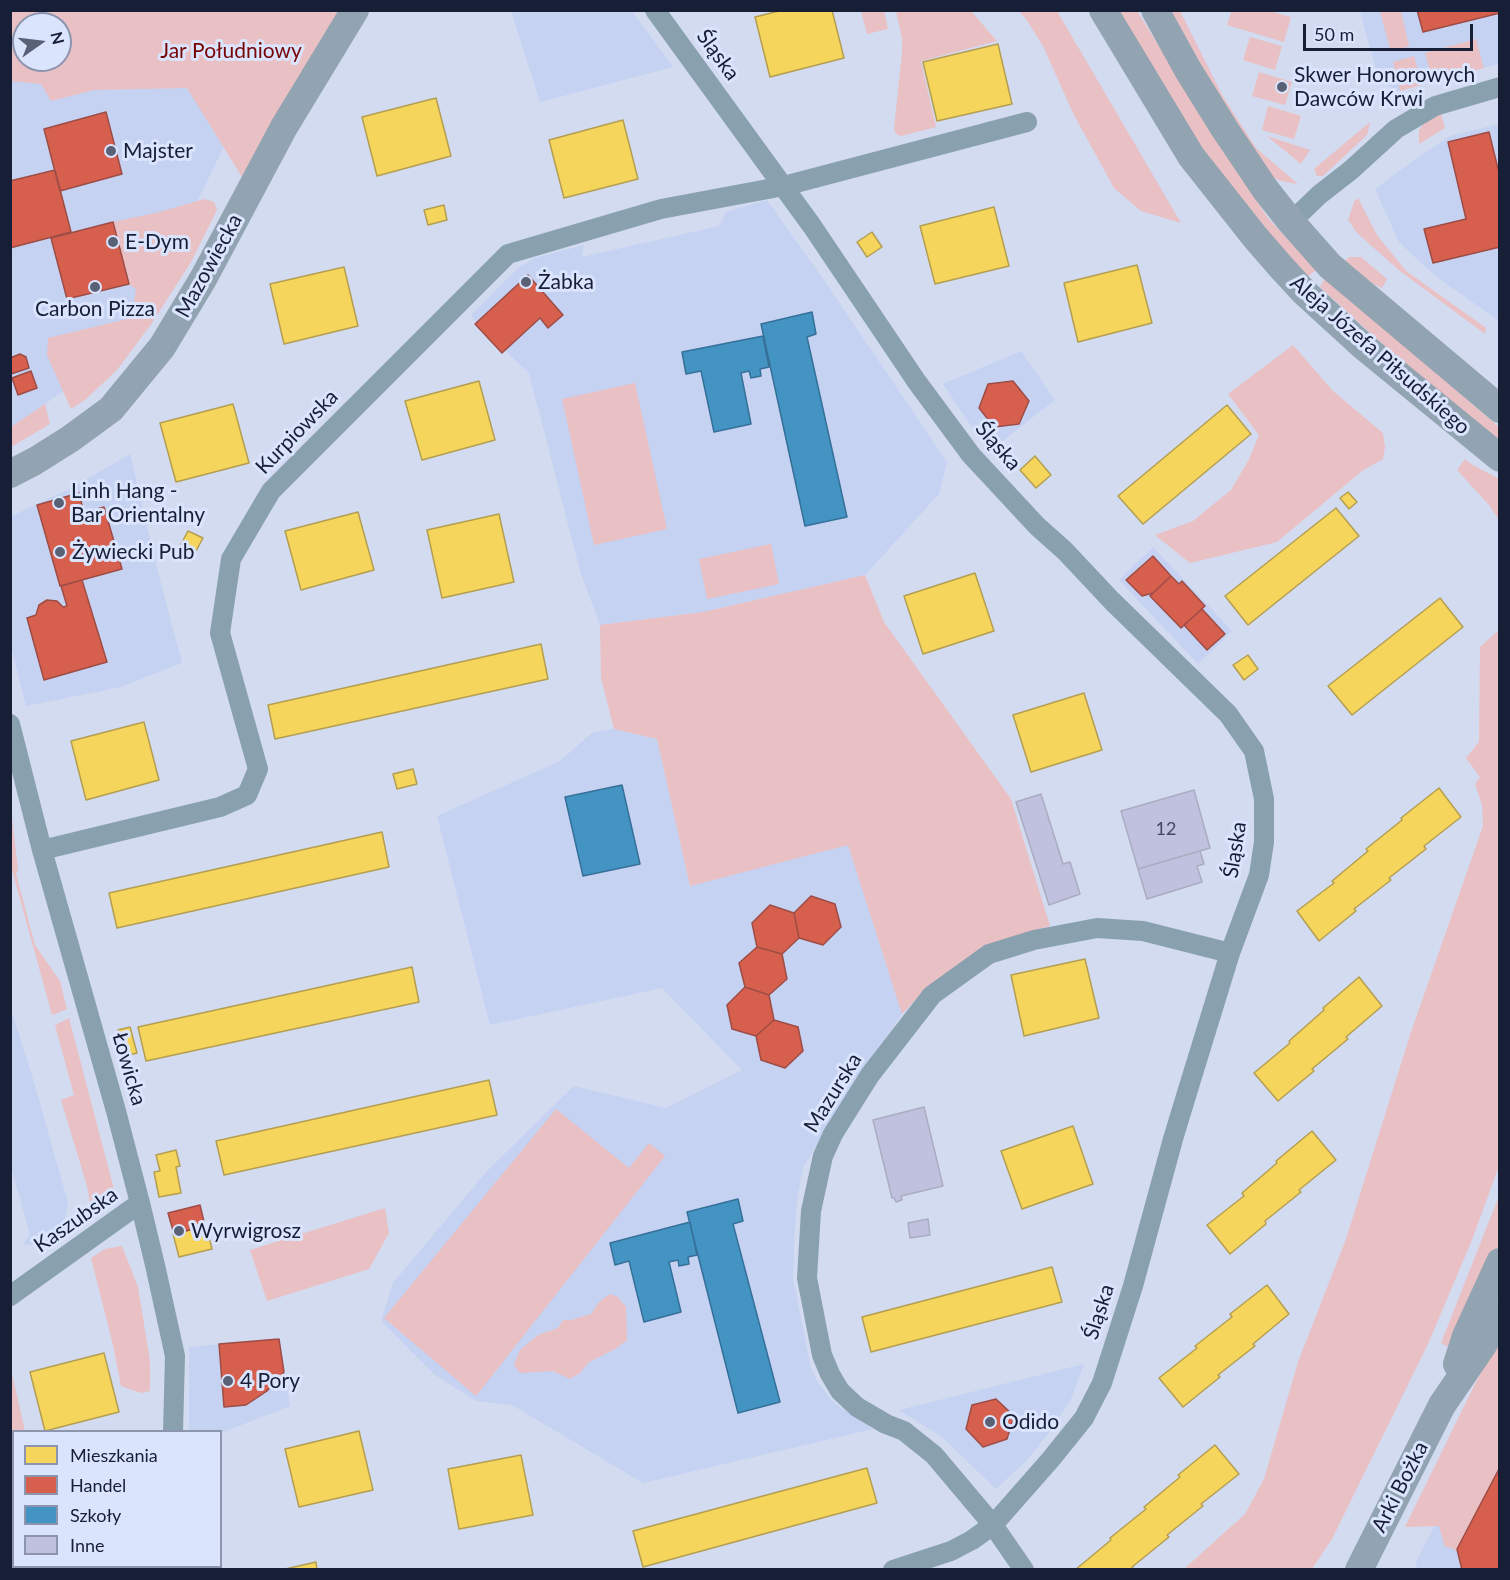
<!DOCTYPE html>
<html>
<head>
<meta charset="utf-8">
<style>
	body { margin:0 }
	#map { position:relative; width:1510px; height:1580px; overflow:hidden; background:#d3dbf0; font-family:Lato,sans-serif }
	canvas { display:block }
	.frame { position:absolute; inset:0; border:12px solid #171f36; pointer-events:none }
	.legend { position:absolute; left:12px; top:1430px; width:210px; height:138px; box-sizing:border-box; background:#dae4fd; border:2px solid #8c95ad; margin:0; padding:8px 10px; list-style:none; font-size:18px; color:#171f36 }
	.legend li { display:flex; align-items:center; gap:12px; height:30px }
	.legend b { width:30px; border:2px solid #8c95ad }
	.north { position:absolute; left:12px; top:12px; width:60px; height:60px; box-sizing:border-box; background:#dae4fd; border:2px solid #8c95ad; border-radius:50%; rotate:76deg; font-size:16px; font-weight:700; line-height:24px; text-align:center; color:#171f36 }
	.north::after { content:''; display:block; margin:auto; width:21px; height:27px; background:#596177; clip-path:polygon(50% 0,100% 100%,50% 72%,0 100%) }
	.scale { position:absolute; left:1303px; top:24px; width:170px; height:27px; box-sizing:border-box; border:3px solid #171f36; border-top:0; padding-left:8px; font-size:18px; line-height:21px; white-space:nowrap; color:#171f36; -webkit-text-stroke:4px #dae4fd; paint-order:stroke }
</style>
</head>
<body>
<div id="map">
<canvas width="1510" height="1580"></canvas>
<div class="frame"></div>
<ul class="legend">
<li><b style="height:16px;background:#f6d55c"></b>Mieszkania</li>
<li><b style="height:16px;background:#d6604d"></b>Handel</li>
<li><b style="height:16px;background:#4393c3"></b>Szkoły</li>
<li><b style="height:16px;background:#c0c1df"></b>Inne</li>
</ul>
<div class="north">N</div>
<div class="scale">50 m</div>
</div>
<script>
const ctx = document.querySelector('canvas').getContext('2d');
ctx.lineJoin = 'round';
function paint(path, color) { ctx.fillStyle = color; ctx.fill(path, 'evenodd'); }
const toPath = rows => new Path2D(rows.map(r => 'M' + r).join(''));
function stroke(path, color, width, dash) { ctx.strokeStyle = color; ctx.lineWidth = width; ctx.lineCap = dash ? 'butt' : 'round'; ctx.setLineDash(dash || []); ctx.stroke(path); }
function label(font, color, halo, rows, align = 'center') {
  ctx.font = font + ' Lato,sans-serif'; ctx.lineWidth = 6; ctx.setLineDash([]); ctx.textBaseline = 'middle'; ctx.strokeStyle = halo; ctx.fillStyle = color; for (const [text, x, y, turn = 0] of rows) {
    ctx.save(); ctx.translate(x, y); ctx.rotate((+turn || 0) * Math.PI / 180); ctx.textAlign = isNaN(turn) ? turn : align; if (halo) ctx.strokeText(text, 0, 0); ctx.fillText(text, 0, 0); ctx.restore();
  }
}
const built = toPath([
	[511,11,632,11,673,67,540,102],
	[1360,11,1499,11,1499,64,1397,91,1379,81],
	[193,67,232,130,170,257,122,333,68,388,11,427,11,73],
	[1499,124,1499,321,1434,275,1399,242,1375,189,1417,158,1450,136],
	[767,200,826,283,947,462,939,494,865,575,703,612,600,625,580,571,529,373,478,325,471,315,517,269,534,258,584,245,582,257,719,226,726,212],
	[1021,351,1055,400,991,450,969,423,943,384],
	[130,454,155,560,182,663,121,687,26,706,11,646,10,517,75,486],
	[1153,547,1232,631,1198,664,1119,580],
	[614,729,657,739,690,886,848,844,902,1014,846,1096,803,1168,798,1193,795,1223,793,1279,811,1368,817,1381,834,1403,873,1429,643,1483,512,1405,476,1401,435,1375,381,1321,393,1283,487,1171,574,1086,666,1108,742,1070,662,988,490,1025,437,816,560,761,593,732],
	[10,1006,34,1082,68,1203,63,1228,40,1246,23,1244,30,1235,11,1167],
	[280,1339,290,1406,221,1433,220,1432,189,1431,189,1347],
	[1084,1364,1071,1399,1054,1426,1028,1459,996,1489,942,1437,899,1410],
	[1499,1399,1499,1569,1418,1569,1415,1564]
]);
const green = toPath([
	[1232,10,1269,11,1291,17,1284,42,1227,25],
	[11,11,355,11,250,190,187,88,94,90,51,101,41,84,11,81],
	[24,24,60,24,60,60,24,60],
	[861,11,884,11,888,29,867,34],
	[896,11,971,11,997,41,921,61,936,127,901,136,896,134,894,129,902,52,902,39],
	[1019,11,1057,11,1181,223,1141,211,1114,188,1073,113,1043,46,1028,22],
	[1117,11,1137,11,1267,217,1316,270,1306,278,1206,155],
	[1169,11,1180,11,1222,95,1256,148,1298,184,1281,181,1269,176,1239,131],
	[1386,11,1401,11,1409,46,1391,52,1380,12],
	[1250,37,1282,46,1275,70,1243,60],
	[1476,39,1484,68,1433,82,1425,53],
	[1414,56,1422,85,1400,91,1393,62],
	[1259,72,1292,82,1285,105,1252,96],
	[1268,106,1301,116,1294,139,1262,130],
	[1441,114,1445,128,1419,144,1419,130,1426,121],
	[1370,122,1367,135,1323,176,1317,176,1314,169],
	[1267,136,1310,150,1301,164],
	[1358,198,1377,235,1406,271,1486,328,1485,334,1400,271,1357,233,1348,220,1354,202],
	[204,199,214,202,217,210,191,262,152,323,117,370,85,400,71,409,47,355,48,338,127,319,133,308,136,289,129,284,113,222,160,212],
	[1349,257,1361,257,1387,279,1382,288,1360,277,1344,262],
	[1325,278,1499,427,1499,441,1381,343,1320,287],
	[1293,345,1333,391,1383,433,1385,447,1383,459,1362,471,1277,542,1190,563,1155,535,1193,521,1231,490,1249,459,1259,435,1228,394],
	[635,383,667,529,594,545,562,399],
	[45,404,50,424,11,447,11,427],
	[1465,459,1471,464,1499,479,1499,520,1489,505,1457,470],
	[771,544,779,584,707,599,699,559],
	[865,575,884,622,1011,799,1050,926,1005,939,976,952,931,984,902,1014,848,845,690,886,657,739,614,729,601,678,600,625,703,612],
	[1499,630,1499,1166,1472,1240,1428,1344,1332,1539,1312,1569,1184,1569,1245,1514,1264,1479,1298,1362,1346,1239,1411,1032,1483,826,1482,805,1475,784,1480,777,1466,758,1479,742,1480,647],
	[11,809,18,869,16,874,35,945,60,981,67,1009,52,1015,11,866],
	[69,1018,115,1193,98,1206,90,1203,87,1186,61,1100,74,1095,55,1025],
	[556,1109,629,1168,649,1143,665,1156,476,1396,384,1318],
	[1499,1196,1499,1246,1452,1349,1441,1343],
	[385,1208,389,1233,369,1269,267,1301,250,1250],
	[122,1246,138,1287,150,1361,150,1391,141,1393,121,1386,113,1345,91,1258,105,1249],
	[610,1294,618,1297,626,1307,627,1340,617,1348,589,1362,580,1373,570,1379,553,1371,520,1373,514,1365,520,1350,538,1335,558,1328,563,1320,571,1320,591,1314,599,1302],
	[1499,1338,1499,1467,1457,1552,1452,1548,1445,1547,1439,1526,1405,1527,1473,1388],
	[11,1369,25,1431,14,1432,14,1566,139,1567,138,1569,11,1569]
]);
const homes = toPath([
	[783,10,832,10,844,58,770,77,755,17,783,10],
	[998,44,1012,104,937,121,923,62,998,44],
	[436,98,451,156,377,176,362,117,436,98],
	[623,120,638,179,564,198,549,140,623,120],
	[444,205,447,220,428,225,424,210,444,205],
	[994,207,1009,266,935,284,920,226,994,207],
	[872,232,882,247,867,257,857,242,872,232],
	[1137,265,1152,323,1078,342,1064,283,1137,265],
	[344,267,358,326,284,344,270,284,344,267],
	[479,381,495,440,422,460,405,401,479,381],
	[233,404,249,463,176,482,160,423,233,404],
	[1227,405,1251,434,1143,524,1118,496,1227,405],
	[1035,456,1051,475,1036,488,1020,470,1035,456],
	[1348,492,1357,502,1349,509,1340,498,1348,492],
	[1336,508,1359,536,1248,625,1225,596,1336,508],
	[358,512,374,570,301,590,285,531,358,512],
	[499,514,514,582,442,598,427,530,499,514],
	[188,531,203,538,196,551,181,544,188,531],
	[975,573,994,631,923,654,904,596,975,573],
	[1440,598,1463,627,1352,715,1328,686,1440,598],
	[541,644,548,679,275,739,268,705,541,644],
	[1248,655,1258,669,1244,680,1233,665,1248,655],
	[1084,693,1102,750,1031,772,1013,715,1084,693],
	[144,722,159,780,86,800,71,741,144,722],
	[413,769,417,784,397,789,393,774,413,769],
	[1439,788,1461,817,1424,846,1426,849,1389,878,1391,880,1354,909,1356,911,1319,941,1297,911,1334,883,1332,881,1368,851,1366,849,1402,820,1401,818,1439,788],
	[382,832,389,867,117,928,109,893,382,832],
	[1085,959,1099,1018,1024,1036,1011,975,1085,959],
	[412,967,419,1002,146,1061,138,1027,412,967],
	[1359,977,1382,1006,1346,1037,1348,1039,1312,1069,1314,1071,1278,1101,1254,1073,1290,1043,1289,1041,1324,1010,1323,1008,1359,977],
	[130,1027,137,1053,125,1056,118,1030,130,1027],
	[489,1080,497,1115,224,1175,216,1141,489,1080],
	[1073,1126,1093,1184,1022,1209,1001,1151,1073,1126],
	[1312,1131,1336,1160,1299,1190,1301,1192,1265,1221,1266,1224,1230,1254,1207,1225,1244,1196,1242,1193,1277,1163,1276,1161,1312,1131],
	[176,1150,180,1166,176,1167,181,1193,159,1197,154,1172,160,1171,156,1155,176,1150],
	[206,1226,212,1249,179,1257,173,1234,206,1226],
	[1052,1267,1062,1302,871,1352,862,1317,1052,1267],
	[1267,1285,1289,1314,1253,1344,1255,1346,1218,1375,1220,1377,1183,1407,1159,1378,1197,1348,1195,1346,1232,1317,1230,1314,1267,1285],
	[104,1353,119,1412,45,1431,30,1372,104,1353],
	[359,1431,373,1490,299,1507,285,1449,359,1431],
	[1215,1445,1239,1474,1201,1504,1203,1506,1167,1535,1169,1537,1132,1567,1134,1569,1075,1570,1111,1540,1110,1538,1146,1509,1144,1507,1180,1477,1178,1475,1215,1445],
	[521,1455,533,1515,459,1529,448,1469,521,1455],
	[867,1468,877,1503,643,1567,633,1531,867,1468],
	[316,1562,317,1570,281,1570,316,1562]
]);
const shops = toPath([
	[1417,10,1500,10,1500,13,1423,32,1417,10],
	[106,112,122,174,60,191,44,129,106,112],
	[1489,132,1500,177,1500,247,1433,263,1424,229,1466,219,1448,142,1489,132],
	[55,170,71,232,10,248,10,181,55,170],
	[113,222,129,284,67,299,51,238,113,222],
	[528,275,563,315,548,328,540,318,502,353,475,324,528,275],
	[20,354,26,357,29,368,11,374,10,358,20,354],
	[31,371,37,388,18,395,12,378,31,371],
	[1013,381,1029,401,1019,424,994,427,979,408,988,384,1013,381],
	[79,493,84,513,104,507,122,569,60,586,37,505,79,493],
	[1153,556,1171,576,1153,593,1142,596,1126,580,1153,556],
	[1171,576,1179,584,1182,581,1205,606,1181,628,1150,596,1171,576],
	[82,580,107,662,44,680,27,618,36,615,39,605,47,600,57,601,63,607,67,606,61,586,82,580],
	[1202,609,1225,634,1207,650,1184,625,1202,609],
	[811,896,835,904,841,927,823,945,799,938,794,913,811,896],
	[770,905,794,913,799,938,782,954,757,947,752,923,770,905],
	[757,947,782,954,787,979,769,995,745,987,739,963,757,947],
	[745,987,769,995,774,1020,756,1036,732,1029,727,1005,745,987],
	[774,1020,798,1027,803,1051,785,1068,761,1060,756,1036,774,1020],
	[200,1205,205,1226,174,1234,168,1213,200,1205],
	[279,1339,284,1372,267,1391,246,1405,224,1407,219,1344,279,1339],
	[996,1399,1014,1416,1007,1439,983,1447,966,1429,972,1405,996,1399],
	[1500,1467,1500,1570,1462,1570,1457,1549,1500,1467]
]);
const schools = toPath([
	[812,312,816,334,807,337,847,517,805,526,761,324,812,312],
	[763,336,769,367,760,369,761,376,751,378,749,371,741,373,751,424,714,432,701,371,686,374,682,352,763,336],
	[622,785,640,864,583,876,565,797,622,785],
	[738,1199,743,1221,733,1224,780,1402,738,1413,687,1212,738,1199],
	[690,1222,697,1255,688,1257,689,1264,679,1266,678,1260,669,1262,681,1312,644,1322,629,1261,615,1265,610,1243,690,1222]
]);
const building = toPath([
	[1194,790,1210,848,1138,869,1121,811,1194,790],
	[1041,794,1063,864,1070,862,1080,894,1049,905,1016,802,1041,794],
	[1200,851,1204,864,1197,866,1202,882,1147,899,1138,869,1200,851],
	[924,1107,943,1186,901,1196,902,1200,896,1202,894,1198,892,1198,873,1120,924,1107],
	[928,1219,930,1235,910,1238,908,1223,928,1219]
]);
const street = toPath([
	[655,10,812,226,917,382,971,455,1037,526,1065,551,1112,601,1228,714,1254,751,1264,799,1264,842,1259,875,1230,953,1190,1083,1173,1139,1133,1286,1102,1383,1084,1418,1051,1459,993,1525,972,1540,951,1551,893,1570],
	[1291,222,1319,195,1351,170,1396,129,1435,106,1500,87],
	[10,724,42,850,116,1111,140,1203,155,1265,175,1356,173,1432],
	[42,850,220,807,247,795,258,769,220,633,231,559,271,491,508,254,661,209,784,186,1027,122],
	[10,1296,140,1203],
	[160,1570,160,1566],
	[1024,1570,993,1525,934,1455,904,1431,886,1424,857,1407,840,1391,830,1374,822,1355,807,1278,811,1211,823,1156,833,1134,870,1075,932,995,989,954,1034,940,1097,928,1143,931,1230,953]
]);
const secondary = toPath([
	[1103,10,1191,156,1255,237,1281,267,1304,292,1363,346,1500,458],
	[1155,10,1188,70,1224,128,1265,189,1291,222,1330,266,1500,409],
	[10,474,35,461,70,439,111,409,162,347,203,279,284,127,355,10],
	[1457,1364,1466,1336,1500,1262],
	[1359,1570,1442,1405,1483,1345,1500,1315]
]);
const markers = [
	[1282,87,6,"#596177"],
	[111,151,6,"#596177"],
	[113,242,6,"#596177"],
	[526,282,6,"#596177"],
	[95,287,6,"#596177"],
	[59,503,6,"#596177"],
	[60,552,6,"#596177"],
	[179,1231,6,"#596177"],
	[228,1381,6,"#596177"],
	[990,1422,6,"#596177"]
];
const numberNames = [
	["12",1166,829]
];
const parkNames = [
	["Jar Południowy",231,51]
];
const streetNames = [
	["Śląska",718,55,54],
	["Mazowiecka",209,266,-61],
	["Aleja Józefa Piłsudskiego",1380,355,41],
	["Kurpiowska",297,432,-46],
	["Śląska",998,446,49],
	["Śląska",1235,850,-81],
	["Łowicka",129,1069,74],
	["Mazurska",833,1093,-58],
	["Kaszubska",76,1220,-35],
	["Śląska",1099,1312,-72],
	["Arki Bożka",1400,1487,-63]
];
const poiNames = [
	["Skwer Honorowych",1294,75],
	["Dawców Krwi",1294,99],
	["Majster",123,151],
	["E-Dym",125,242],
	["Żabka",538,282],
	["Carbon Pizza",95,309,"center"],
	["Linh Hang -",71,491],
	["Bar Orientalny",71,515],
	["Żywiecki Pub",72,552],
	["Wyrwigrosz",191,1231],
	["4 Pory",240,1381],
	["Odido",1002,1422]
];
paint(built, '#c5d2f2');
paint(green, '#e9c0c3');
paint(homes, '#f6d55c');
stroke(homes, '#b39e51', 1.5);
paint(shops, '#d6604d');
stroke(shops, '#9d4c46', 1.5);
paint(schools, '#4393c3');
stroke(schools, '#367099', 1.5);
paint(building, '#c0c1df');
stroke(building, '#aaacc1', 1.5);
stroke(street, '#89a1af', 20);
stroke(secondary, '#92a4b2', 28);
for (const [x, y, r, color] of markers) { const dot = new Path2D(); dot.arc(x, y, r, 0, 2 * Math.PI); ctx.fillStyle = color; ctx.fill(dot); stroke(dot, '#dae4fd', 2); }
label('18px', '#414860', null, numberNames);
label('21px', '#770506', '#dae4fd', parkNames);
label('21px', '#171f36', '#dae4fd', streetNames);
label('21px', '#171f36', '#dae4fd', poiNames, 'left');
</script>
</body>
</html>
